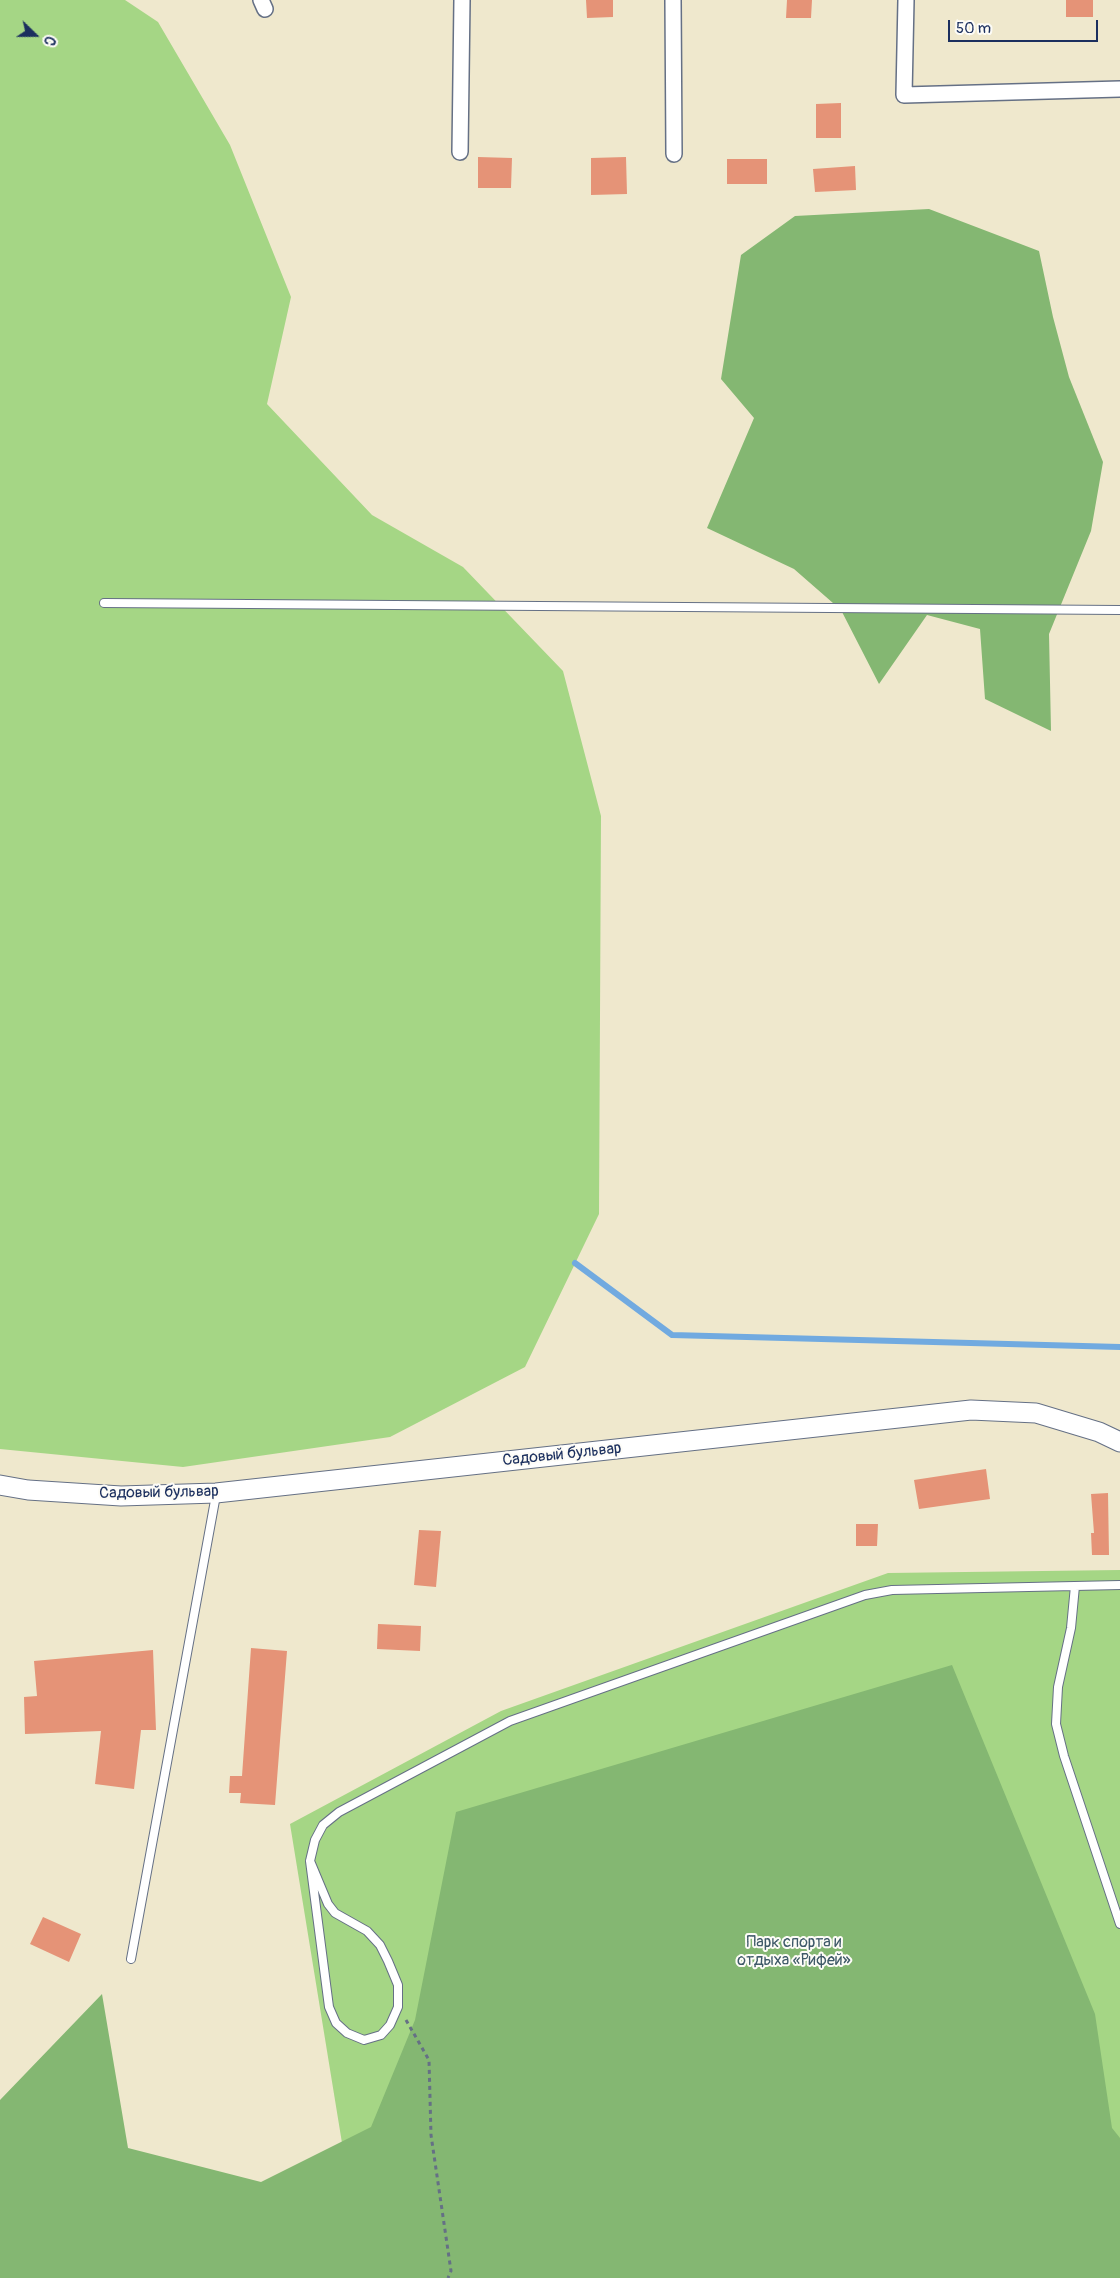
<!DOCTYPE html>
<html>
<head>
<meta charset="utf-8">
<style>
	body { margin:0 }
	#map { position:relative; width:1120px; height:2278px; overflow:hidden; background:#efe8cd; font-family:Pangolin,sans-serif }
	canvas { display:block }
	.north { position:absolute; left:10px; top:10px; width:50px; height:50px; -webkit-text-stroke:4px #fdfcf7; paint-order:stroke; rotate:112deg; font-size:14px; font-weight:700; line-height:20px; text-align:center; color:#1b2f5e }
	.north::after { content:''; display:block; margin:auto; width:18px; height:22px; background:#1b2f5e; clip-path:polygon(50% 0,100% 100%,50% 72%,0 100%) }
	.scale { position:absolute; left:948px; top:20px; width:150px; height:22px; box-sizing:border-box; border:2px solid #1b2f5e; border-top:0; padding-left:6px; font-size:15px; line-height:18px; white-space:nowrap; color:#1b2f5e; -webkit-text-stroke:4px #fdfcf7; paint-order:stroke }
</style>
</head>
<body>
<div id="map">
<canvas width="1120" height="2278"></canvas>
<div class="north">С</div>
<div class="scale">50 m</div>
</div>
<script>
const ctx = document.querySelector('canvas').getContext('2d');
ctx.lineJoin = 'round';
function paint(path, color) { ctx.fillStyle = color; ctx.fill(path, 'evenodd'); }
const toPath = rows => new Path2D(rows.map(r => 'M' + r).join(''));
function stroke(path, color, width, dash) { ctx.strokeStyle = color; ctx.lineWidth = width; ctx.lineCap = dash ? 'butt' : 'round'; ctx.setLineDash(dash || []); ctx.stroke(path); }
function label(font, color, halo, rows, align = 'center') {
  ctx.font = font + ' Pangolin,sans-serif'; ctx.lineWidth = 4; ctx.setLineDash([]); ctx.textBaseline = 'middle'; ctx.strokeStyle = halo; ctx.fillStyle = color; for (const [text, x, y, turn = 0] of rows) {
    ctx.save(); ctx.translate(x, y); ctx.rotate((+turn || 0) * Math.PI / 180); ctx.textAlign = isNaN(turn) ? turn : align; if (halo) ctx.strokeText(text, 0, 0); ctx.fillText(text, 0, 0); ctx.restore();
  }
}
const green = toPath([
	[0,0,125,0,158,22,230,145,291,297,267,404,372,515,463,567,563,671,601,816,599,1214,525,1367,390,1437,183,1467,0,1449],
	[1120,1570,1120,2278,364,2278,290,1824,501,1711,888,1573]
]);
const forest = toPath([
	[929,209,1039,251,1053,317,1069,377,1103,462,1091,531,1049,634,1051,731,985,699,980,629,927,615,879,684,841,610,794,569,707,528,754,418,721,379,741,255,795,216],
	[952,1665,1095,2014,1112,2128,1120,2138,1120,2278,0,2278,0,2100,102,1994,128,2148,261,2182,371,2127,415,2020,456,1812]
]);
const stream = toPath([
	[575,1263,672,1335,1120,1347]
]);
const building = toPath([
	[586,0,613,0,613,17,587,18],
	[787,0,812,0,811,18,786,18],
	[1066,0,1093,0,1093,17,1066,17],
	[841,103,841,138,816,138,816,104],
	[478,157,512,158,511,188,478,188],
	[626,157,627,194,591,195,591,158],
	[727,159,767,159,767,184,727,184],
	[855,166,856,190,815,192,813,169],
	[986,1469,990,1499,919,1509,914,1480],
	[1108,1493,1109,1555,1092,1555,1091,1533,1094,1533,1091,1494],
	[856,1524,878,1524,877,1546,856,1546],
	[419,1530,441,1531,436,1587,414,1585],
	[378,1624,421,1626,420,1651,377,1649],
	[251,1648,287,1651,275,1805,240,1803,241,1793,229,1793,230,1776,242,1776],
	[153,1650,156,1730,141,1730,134,1789,95,1784,101,1731,25,1734,24,1697,37,1696,34,1661],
	[43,1917,81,1934,69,1962,30,1944]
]);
const path = toPath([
	[406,2020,429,2060,431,2135,451,2271,448,2278]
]);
const service = toPath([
	[104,603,1120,610],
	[1075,1586,1071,1628,1058,1687,1056,1724,1064,1756,1120,1924],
	[310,1861,328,1904,335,1913,367,1931,380,1945,388,1961,398,1985,398,2007,390,2025,381,2035,364,2040,347,2033,336,2023,329,2007,310,1861,315,1840,323,1825,339,1812,510,1721,865,1595,892,1590,1120,1585],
	[131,1959,216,1495]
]);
const minor = toPath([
	[261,0,265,9],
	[673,0,674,154],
	[906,0,904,95,1120,89],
	[460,152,462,0]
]);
const tertiary = toPath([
	[0,1485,28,1490,121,1496,216,1493,971,1410,1036,1413,1099,1432,1120,1442]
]);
const streetNames = [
	["Садовый бульвар",562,1455,-6],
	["Садовый бульвар",159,1493,-1]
];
const parkNames = [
	["Парк спорта и",794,1943],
	["отдыха «Рифей»",794,1961]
];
paint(green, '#a5d685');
paint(forest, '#84b772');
stroke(stream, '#71aae0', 6);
paint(building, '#e59377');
stroke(service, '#657085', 10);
stroke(minor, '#657085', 18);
stroke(tertiary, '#657085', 21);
stroke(path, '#657085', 3, [4, 4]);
stroke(service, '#fff', 8);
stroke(minor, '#fff', 15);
stroke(tertiary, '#fff', 19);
label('16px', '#1b2f5e', '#fdfcf7', streetNames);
label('16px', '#3e5968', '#fdfcf7', parkNames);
</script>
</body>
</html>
